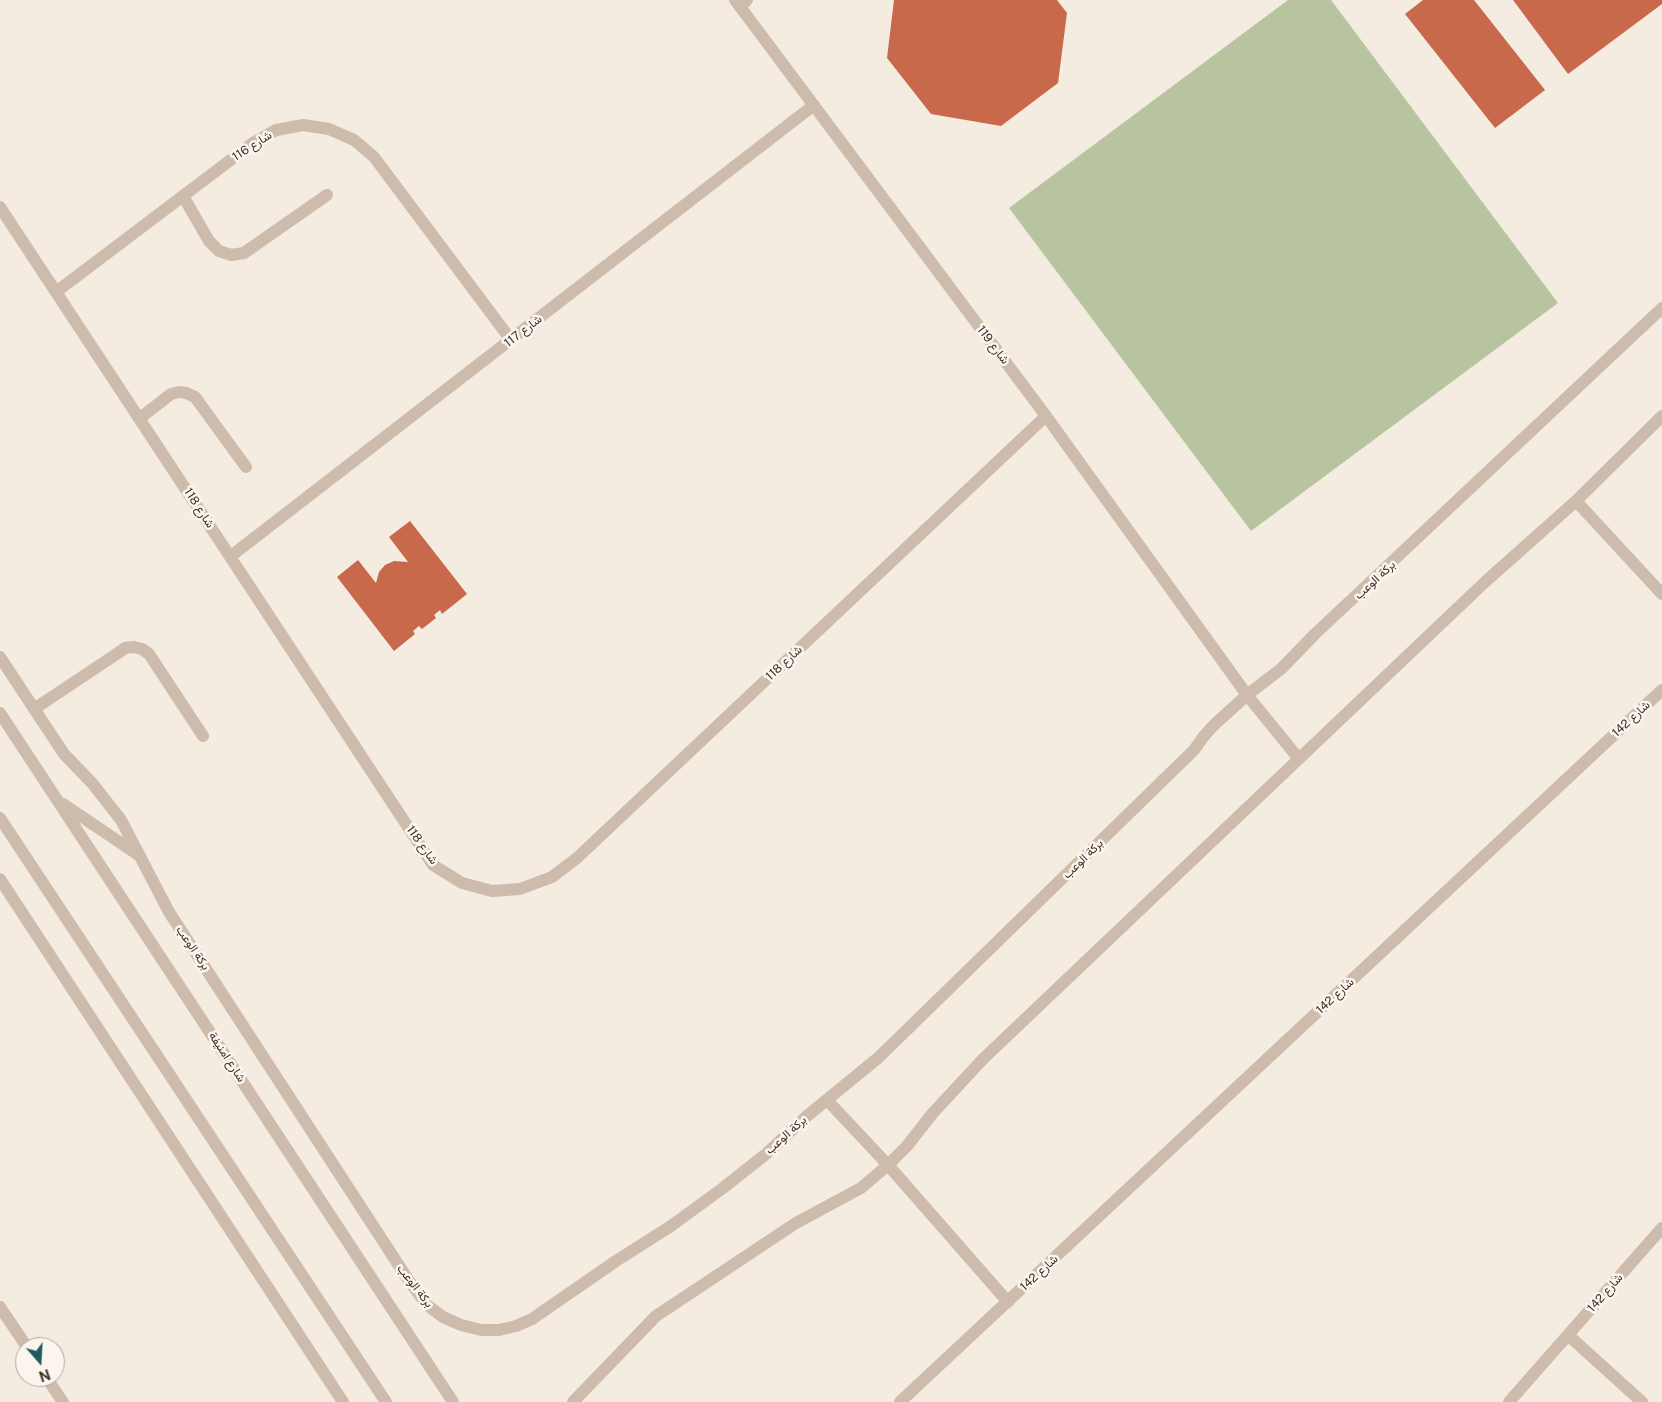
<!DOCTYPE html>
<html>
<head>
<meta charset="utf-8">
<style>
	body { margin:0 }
	#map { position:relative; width:1662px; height:1402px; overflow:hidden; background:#f4ebe1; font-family:"Public Sans",sans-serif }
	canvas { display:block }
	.north { position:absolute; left:15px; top:1337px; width:50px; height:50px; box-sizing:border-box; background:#fbf5ee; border:1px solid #aea6a0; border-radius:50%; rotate:161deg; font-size:14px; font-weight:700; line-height:20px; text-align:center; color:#3b302b }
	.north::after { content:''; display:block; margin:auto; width:18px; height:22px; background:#1f5a5e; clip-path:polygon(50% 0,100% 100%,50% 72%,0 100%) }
</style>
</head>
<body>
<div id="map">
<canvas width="1662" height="1402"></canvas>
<div class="north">N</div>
</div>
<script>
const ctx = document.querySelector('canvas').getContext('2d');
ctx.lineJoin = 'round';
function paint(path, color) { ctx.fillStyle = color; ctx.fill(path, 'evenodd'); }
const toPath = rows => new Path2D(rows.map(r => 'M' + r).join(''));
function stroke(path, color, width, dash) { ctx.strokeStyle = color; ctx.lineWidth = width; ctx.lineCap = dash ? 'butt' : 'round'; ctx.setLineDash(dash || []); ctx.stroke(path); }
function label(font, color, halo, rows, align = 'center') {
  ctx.font = font + ' "Public Sans",Vazirmatn,sans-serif'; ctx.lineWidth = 5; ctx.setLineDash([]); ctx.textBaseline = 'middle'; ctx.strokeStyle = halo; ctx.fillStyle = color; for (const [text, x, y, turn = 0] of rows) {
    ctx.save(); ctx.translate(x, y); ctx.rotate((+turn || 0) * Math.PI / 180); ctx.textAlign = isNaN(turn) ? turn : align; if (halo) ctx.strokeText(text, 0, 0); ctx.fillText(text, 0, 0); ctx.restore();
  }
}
const green = toPath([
	[1288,0,1331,0,1558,303,1251,531,1009,208]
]);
const building = toPath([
	[894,0,1057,0,1067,13,1058,83,1001,126,931,114,887,58],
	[1423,0,1474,0,1545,90,1495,128,1405,14],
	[1513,0,1662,0,1662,4,1568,74],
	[410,521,467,594,442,614,440,610,434,615,436,618,422,629,419,626,413,631,415,634,394,651,337,577,358,560,376,583,379,572,385,565,394,561,408,562,389,537]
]);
const service = toPath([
	[740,7,747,0],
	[183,196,209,241,219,251,231,255,244,253,327,195],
	[140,418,171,394,179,392,186,393,195,397,246,467],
	[34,709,118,653,125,648,134,647,142,649,149,654,203,736]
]);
const minor = toPath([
	[735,0,1046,416,1247,695,1299,759],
	[0,207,433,865,462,883,492,891,520,889,552,877,577,858,1046,416],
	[56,292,253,143,276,130,303,125,329,129,354,140,374,157,511,340],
	[1576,501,1662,594],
	[231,556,814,105],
	[0,657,64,754,92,783,121,820,169,912,409,1281,427,1305,443,1317,461,1325,481,1330,499,1330,516,1326,532,1319,616,1261,671,1226,723,1188,766,1154,807,1116,878,1058,1194,750,1204,736,1214,725,1247,695,1281,669,1315,634,1662,308],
	[0,879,343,1402],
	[827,1100,888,1165,1008,1302],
	[0,1307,27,1347],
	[1568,1335,1642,1402],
	[46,1377,63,1402],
	[573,1402,656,1316,796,1223,861,1188,888,1165,907,1146,932,1114,983,1059,1485,582,1576,501,1662,416],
	[900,1402,1662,690],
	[1509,1402,1662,1228]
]);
const tertiary = toPath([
	[0,713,453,1402],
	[63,804,140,856],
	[0,818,386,1402]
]);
const streetNames = [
	["شارع 116",252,146,-33],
	["شارع 117",523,331,-38],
	["شارع 119",993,345,53],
	["شارع 118",199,508,57],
	["بركة الوعب",1375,580,-43],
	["شارع 118",784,663,-43],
	["شارع 142",1631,719,-43],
	["شارع 118",422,845,54],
	["بركة الوعب",1083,859,-44],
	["بركة الوعب",193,948,56],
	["شارع 142",1335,996,-43],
	["شارع امنيفة",227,1057,57],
	["بركة الوعب",786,1135,-42],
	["شارع 142",1039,1273,-43],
	["بركة الوعب",415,1286,52],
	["شارع 142",1605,1293,-49]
];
paint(green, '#b8c4a0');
paint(building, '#c8694b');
stroke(service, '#cdbbac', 12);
stroke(minor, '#cdbbac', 12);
stroke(tertiary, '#cdbbac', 12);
label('12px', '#3b302b', '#fbf5ee', streetNames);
</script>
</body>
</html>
